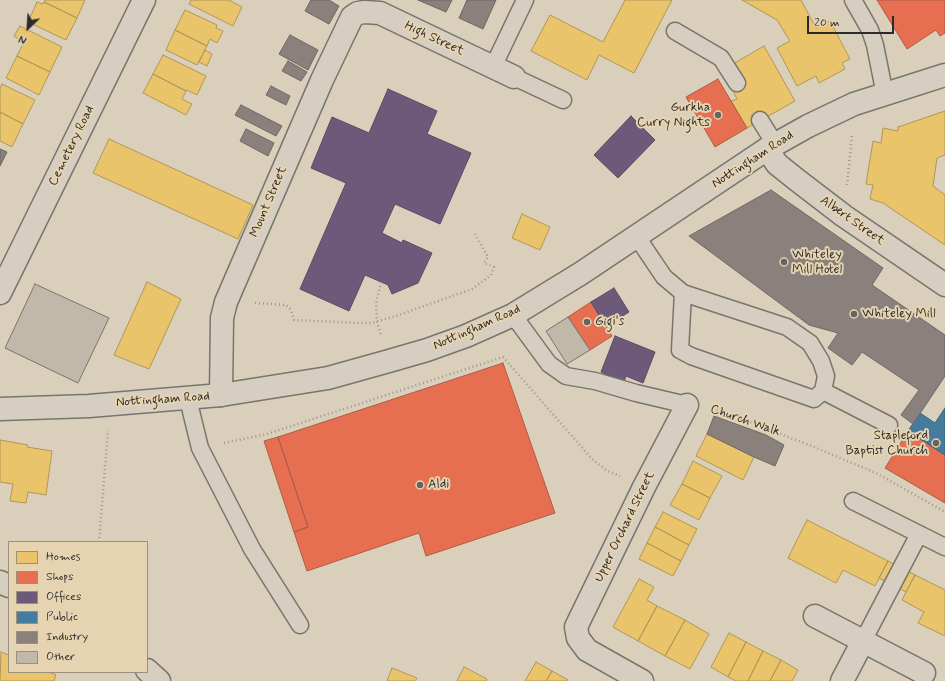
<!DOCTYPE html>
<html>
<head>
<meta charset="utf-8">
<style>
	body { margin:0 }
	#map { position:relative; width:945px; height:681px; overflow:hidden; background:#d9cfbb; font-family:Mynerve,sans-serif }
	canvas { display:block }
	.legend { position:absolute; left:8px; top:541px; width:140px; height:132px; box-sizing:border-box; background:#e5d3b1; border:1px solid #9b907b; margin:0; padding:5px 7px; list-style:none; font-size:12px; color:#2b2b2b }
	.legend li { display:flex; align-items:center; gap:8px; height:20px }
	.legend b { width:20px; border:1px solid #9b907b }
	.north { position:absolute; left:8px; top:8px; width:40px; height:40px; -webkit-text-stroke:3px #e5d3b1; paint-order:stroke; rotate:205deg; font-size:11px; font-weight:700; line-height:16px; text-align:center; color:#2b2b2b }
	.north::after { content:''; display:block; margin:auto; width:14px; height:18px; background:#2b2b2b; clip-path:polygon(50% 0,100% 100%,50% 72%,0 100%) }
	.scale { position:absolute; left:807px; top:16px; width:87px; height:18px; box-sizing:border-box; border:2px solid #2b2b2b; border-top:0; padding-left:5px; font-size:12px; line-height:14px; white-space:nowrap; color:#2b2b2b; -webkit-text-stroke:3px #e5d3b1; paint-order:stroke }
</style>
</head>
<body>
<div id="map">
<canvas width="945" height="681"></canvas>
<ul class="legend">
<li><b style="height:11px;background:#e9c46a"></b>Homes</li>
<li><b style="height:11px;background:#e76f51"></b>Shops</li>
<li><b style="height:11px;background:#6d597a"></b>Offices</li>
<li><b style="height:11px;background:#457b9d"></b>Public</li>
<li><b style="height:11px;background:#8a817c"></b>Industry</li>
<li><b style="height:11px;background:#c0b8a8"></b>Other</li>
</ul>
<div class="north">N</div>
<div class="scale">20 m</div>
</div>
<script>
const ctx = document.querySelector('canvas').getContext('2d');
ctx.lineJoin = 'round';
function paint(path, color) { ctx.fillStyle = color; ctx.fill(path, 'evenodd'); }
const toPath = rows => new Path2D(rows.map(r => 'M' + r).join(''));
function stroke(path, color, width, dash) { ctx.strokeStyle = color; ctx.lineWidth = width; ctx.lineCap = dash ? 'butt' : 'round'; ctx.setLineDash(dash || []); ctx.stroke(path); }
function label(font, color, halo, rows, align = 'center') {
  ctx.font = font + ' Mynerve,sans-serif'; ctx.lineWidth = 4; ctx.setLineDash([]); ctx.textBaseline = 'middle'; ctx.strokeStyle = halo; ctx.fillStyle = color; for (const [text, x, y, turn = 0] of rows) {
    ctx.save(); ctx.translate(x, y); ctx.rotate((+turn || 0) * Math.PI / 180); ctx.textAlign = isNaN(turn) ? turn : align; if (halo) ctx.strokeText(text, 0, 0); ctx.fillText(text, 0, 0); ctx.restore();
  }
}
const homes = toPath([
	[45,0,85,0,77,18,44,2,45,0],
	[191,0,229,0,242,7,233,26,189,4,191,0],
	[625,0,672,0,634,73,599,55,587,80,531,51,550,15,603,42,625,0],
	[742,0,801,0,816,28,830,21,850,59,842,63,845,69,819,83,816,76,797,86,777,48,790,41,777,20,742,0],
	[37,2,43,4,44,2,77,18,66,40,28,22,37,2],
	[185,10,217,25,216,28,223,31,217,43,210,39,207,46,175,30,185,10],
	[20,26,62,47,50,72,17,56,24,42,14,36,20,26],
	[175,30,207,46,197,65,166,50,175,30],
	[764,46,795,101,747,128,731,101,737,99,731,87,733,64,764,46],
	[205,50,212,54,207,66,199,62,205,50],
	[163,55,206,76,197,95,187,90,186,91,153,74,163,55],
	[17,56,50,72,39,95,6,78,17,56],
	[153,74,186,91,182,99,192,104,186,115,143,93,153,74],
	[2,84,35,100,23,124,0,112,0,89,2,84],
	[945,111,945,155,937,158,933,186,945,195,945,245,883,203,870,199,873,185,866,184,873,141,881,143,883,128,898,131,898,127,945,111],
	[0,112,23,124,12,147,0,141,0,112],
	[109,139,253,205,238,239,93,173,109,139],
	[522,214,550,227,540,250,512,238,522,214],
	[147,282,181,299,149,369,114,355,147,282],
	[707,434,754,457,743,480,696,456,707,434],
	[0,440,28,445,27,447,52,451,46,495,28,492,26,503,10,501,13,484,0,482,0,440],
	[693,461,722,476,710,498,682,484,693,461],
	[682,484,710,498,699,520,670,505,682,484],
	[663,512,697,529,689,545,655,527,663,512],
	[807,520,888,561,875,586,843,570,836,583,788,558,807,520],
	[655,527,689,545,681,561,647,543,655,527],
	[647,543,681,561,673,576,639,559,647,543],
	[888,561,915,575,906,592,879,578,888,561],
	[915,575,945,590,945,636,918,623,924,612,902,600,915,575],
	[639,579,654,587,647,600,657,606,638,641,613,627,639,579],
	[657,606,685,620,665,656,638,641,657,606],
	[685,620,709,634,690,669,665,656,685,620],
	[729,633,746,642,728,677,711,667,729,633],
	[746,642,763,651,748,681,736,681,728,677,746,642],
	[763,651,781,660,770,681,748,681,763,651],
	[1,652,9,655,9,672,49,672,56,675,54,681,0,681,1,652],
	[781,660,798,670,792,681,770,681,781,660],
	[536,662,552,671,546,681,525,681,536,662],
	[464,667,487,679,486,681,457,681,464,667],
	[392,668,417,678,415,681,387,681,392,668],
	[552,671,568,680,567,681,546,681,552,671]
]);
const shops = toPath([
	[877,0,945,0,945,33,940,36,936,30,907,49,877,0],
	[718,79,747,128,715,147,686,97,718,79],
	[591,302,612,336,590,350,568,317,591,302],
	[503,363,555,513,426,556,419,533,307,571,294,532,308,527,278,437,503,363],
	[908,431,945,455,945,503,885,468,908,431],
	[278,437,308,527,294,532,264,441,278,437]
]);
const offices = toPath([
	[388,89,437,111,427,134,471,153,440,224,395,204,382,233,402,243,403,240,432,253,418,283,392,294,388,285,365,275,349,311,300,289,346,183,311,168,332,117,369,133,388,89],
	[631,116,655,140,618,178,594,155,631,116],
	[614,288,629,312,606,327,591,302,614,288],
	[615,336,655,352,643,383,626,376,624,382,601,372,615,336]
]);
const public = toPath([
	[945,408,945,455,908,431,920,413,935,423,945,408]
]);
const industry = toPath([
	[311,0,329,0,339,6,329,24,305,11,311,0],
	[418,0,452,0,446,12,418,0],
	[467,0,496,0,483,29,459,18,467,0],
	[290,35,318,50,308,70,279,54,290,35],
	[288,61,307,72,301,81,282,71,288,61],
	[271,86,290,96,286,105,266,95,271,86],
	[241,105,282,126,276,136,235,115,241,105],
	[246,129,274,143,268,156,240,141,246,129],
	[0,149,7,152,0,166,0,149],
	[771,190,883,268,872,285,945,335,945,376,913,424,901,415,919,390,862,352,852,365,828,348,838,333,809,325,689,236,771,190],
	[714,416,766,435,784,445,775,466,754,457,707,434,714,416]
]);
const building = toPath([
	[35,284,109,318,78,383,5,348,35,284],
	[568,317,590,350,567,364,546,331,568,317]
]);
const path = toPath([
	[847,185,852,135],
	[381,282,376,304,377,321,381,336],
	[255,303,286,305,291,310,294,320,359,323,371,323,393,317,472,289,491,275,494,267,484,263,488,257,475,234],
	[713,408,809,445,876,473,945,512],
	[224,443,267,434,503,357,592,459,606,470,620,476],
	[99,542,108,430]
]);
const lane = toPath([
	[853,0,870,30,875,45,885,95],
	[675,31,721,58,737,83],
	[493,67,525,0],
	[514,77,563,100],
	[760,120,775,144],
	[637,237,664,277,683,293,787,327,810,343,821,361,826,376,823,391,814,399,691,356,680,350,683,293],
	[513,315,549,364,566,376,595,381,636,393,687,405],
	[823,391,889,425],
	[188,399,200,448,252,549,300,625],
	[853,501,945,547],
	[863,641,919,534]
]);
const street = toPath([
	[767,149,777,164,797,180,844,216,945,285],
	[0,293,144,0],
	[221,395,222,318,226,302,322,80,352,17,358,13,365,12,380,13,514,77],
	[0,582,9,586],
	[815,616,924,673],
	[147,670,159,681],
	[642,681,587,650,578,638,576,627,644,487,687,405],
	[842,681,863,641]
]);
const secondary = toPath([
	[0,409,89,406,221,395,328,378,389,361,427,350,466,336,513,315,580,274,767,149,808,126,854,104,945,75]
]);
const markers = [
	[718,115,4,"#68645d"],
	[784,262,4,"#68645d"],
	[854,314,4,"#68645d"],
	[587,322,4,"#68645d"],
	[936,443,4,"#68645d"],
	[420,485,4,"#68645d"]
];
const streetNames = [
	["High Street",434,39,25],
	["Cemetery Road",72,146,-64],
	["Nottingham Road",753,160,-33],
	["Mount Street",269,202,-67],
	["Albert Street",852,221,35],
	["Nottingham Road",477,328,-24],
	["Nottingham Road",163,400,-4],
	["Church Walk",745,421,19],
	["Upper Orchard Street",625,527,-64]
];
const poiNames = [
	["Gurkha",710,108,"right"],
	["Curry Nights",710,123,"right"],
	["Whiteley",792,255],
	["Mill Hotel",792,270],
	["Whiteley Mill",862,314],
	["Gigi's",595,322],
	["Stapleford",928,436,"right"],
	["Baptist Church",928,451,"right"],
	["Aldi",428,485]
];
paint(homes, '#e9c46a');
stroke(homes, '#b09657', 1);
paint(shops, '#e76f51');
stroke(shops, '#af5b46', 1);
paint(offices, '#6d597a');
stroke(offices, '#594b62', 1);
paint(public, '#457b9d');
stroke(public, '#3d637b', 1);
paint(industry, '#8a817c');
stroke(industry, '#6e6764', 1);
paint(building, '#c0b8a8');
stroke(building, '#79756c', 1);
stroke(lane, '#79756c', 19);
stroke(street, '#79756c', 25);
stroke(secondary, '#79756c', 25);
stroke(path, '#9c978d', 2.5, [1, 3]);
stroke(lane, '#d5cec1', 16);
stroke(street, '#d5cec1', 22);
stroke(secondary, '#d5cec1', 22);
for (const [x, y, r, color] of markers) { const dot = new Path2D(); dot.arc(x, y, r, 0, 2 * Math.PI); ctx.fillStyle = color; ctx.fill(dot); stroke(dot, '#e5d3b1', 1.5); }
label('13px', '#2b2b2b', '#e5d3b1', streetNames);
label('13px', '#2b2b2b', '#e5d3b1', poiNames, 'left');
</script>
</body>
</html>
